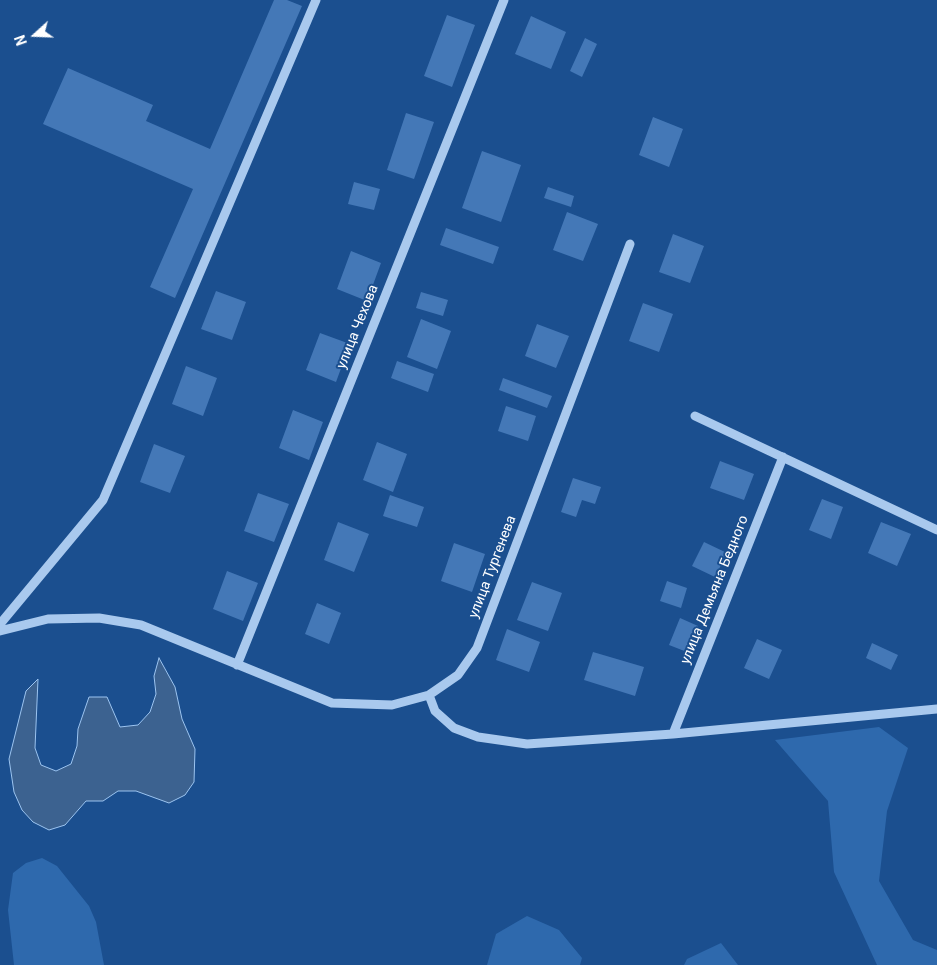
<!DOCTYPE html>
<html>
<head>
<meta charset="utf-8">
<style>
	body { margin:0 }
	#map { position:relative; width:937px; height:965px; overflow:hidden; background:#1b4f8f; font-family:Roboto,sans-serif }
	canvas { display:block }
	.north { position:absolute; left:10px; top:10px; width:50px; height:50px; -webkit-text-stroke:4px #1b4f8f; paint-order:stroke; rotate:250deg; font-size:14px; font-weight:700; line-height:20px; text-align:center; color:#fff }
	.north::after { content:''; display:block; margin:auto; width:18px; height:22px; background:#fff; clip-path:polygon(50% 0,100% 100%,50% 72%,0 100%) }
</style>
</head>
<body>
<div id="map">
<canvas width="937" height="965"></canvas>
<div class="north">N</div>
</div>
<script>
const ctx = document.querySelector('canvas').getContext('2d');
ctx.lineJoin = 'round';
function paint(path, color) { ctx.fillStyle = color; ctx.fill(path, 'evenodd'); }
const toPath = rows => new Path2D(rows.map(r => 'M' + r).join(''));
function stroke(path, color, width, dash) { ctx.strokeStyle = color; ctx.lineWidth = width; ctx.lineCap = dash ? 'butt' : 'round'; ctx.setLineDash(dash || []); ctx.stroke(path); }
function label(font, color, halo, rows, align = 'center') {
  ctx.font = font + ' Roboto,sans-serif'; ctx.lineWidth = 4; ctx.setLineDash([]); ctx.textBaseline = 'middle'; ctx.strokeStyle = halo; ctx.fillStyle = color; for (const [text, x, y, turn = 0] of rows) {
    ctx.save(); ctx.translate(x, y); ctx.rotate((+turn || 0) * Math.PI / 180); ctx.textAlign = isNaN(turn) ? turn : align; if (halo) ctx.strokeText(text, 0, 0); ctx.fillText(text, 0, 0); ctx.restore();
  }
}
const green = toPath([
	[879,727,908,748,887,811,879,881,913,940,937,950,937,965,877,965,834,872,828,801,775,740],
	[42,858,57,866,89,906,96,922,104,965,14,965,8,910,13,873,26,863],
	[527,916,559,930,582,958,580,965,487,965,496,934],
	[721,943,738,965,684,965,687,959]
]);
const water = toPath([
	[159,658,175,687,182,719,195,749,194,782,185,795,169,803,136,791,118,791,103,801,86,801,65,825,49,830,33,822,22,810,14,792,9,759,26,691,38,679,35,748,41,765,56,771,71,764,77,746,78,729,89,697,107,697,120,727,138,725,150,712,156,694,154,676,159,658]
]);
const building = toPath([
	[274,0,287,0,302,6,175,298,150,287,193,189,43,124,68,68,153,105,146,121,210,149],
	[447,15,475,25,452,87,424,76],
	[531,16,566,32,551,69,515,54],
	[585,38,597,44,582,77,570,71],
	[406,113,434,122,414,179,387,170],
	[653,117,683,129,669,167,639,155],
	[482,151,521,165,501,222,462,208],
	[354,182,380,189,374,210,348,204],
	[548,187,574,196,571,207,544,198],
	[567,212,598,224,583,261,553,250],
	[446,228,499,247,493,264,440,245],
	[673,234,704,246,690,283,659,272],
	[351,251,381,263,367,301,337,289],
	[216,291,246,302,232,340,201,329],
	[421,292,448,300,443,316,416,308],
	[643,303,673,314,659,352,629,341],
	[421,319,451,331,437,369,407,357],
	[537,324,569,336,556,368,525,356],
	[320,333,350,344,336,382,306,370],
	[397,361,434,374,428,392,391,378],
	[186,366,217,378,203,416,172,404],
	[503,378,552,396,547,408,499,390],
	[506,406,536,416,528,441,498,431],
	[293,410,323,422,309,460,279,448],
	[377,442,407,454,393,492,363,480],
	[154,444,185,456,170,493,140,482],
	[720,461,754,474,744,500,710,488],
	[573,478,601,487,595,504,582,500,576,517,561,512],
	[258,493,289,504,274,542,244,531],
	[390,495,424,507,417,527,383,516],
	[822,499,843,507,831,539,809,530],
	[338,522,369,534,354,572,324,560],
	[881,522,911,534,897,566,868,553],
	[704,542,727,553,715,577,692,566],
	[454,543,485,554,472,592,441,581],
	[227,571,258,583,243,621,213,609],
	[667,581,687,588,681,608,660,601],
	[532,582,562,593,548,631,517,620],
	[317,603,341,613,329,644,305,634],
	[680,618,698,626,687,652,669,645],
	[507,629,540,642,529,672,496,660],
	[757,639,782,650,769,679,744,668],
	[872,643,898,655,891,670,866,658],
	[593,652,644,667,635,696,584,680]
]);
const minor = toPath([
	[695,416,937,530],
	[0,624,103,500,316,0],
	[0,631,48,619,99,618,141,625,332,703,392,705,429,695,458,675,477,648,630,244],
	[237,665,504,0],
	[429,695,435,711,454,728,478,737,527,744,673,734,937,709],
	[673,734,783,457]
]);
const streetNames = [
	["улица Чехова",358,327,-68],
	["улица Тургенева",493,567,-69],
	["улица Демьяна Бедного",715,590,-68]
];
paint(green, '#2e69ad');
paint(water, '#3c6290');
stroke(water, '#9cc4f0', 1);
paint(building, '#4478b7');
stroke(minor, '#a9c9ee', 9);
label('14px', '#fff', '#1b4f8f', streetNames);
</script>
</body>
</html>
